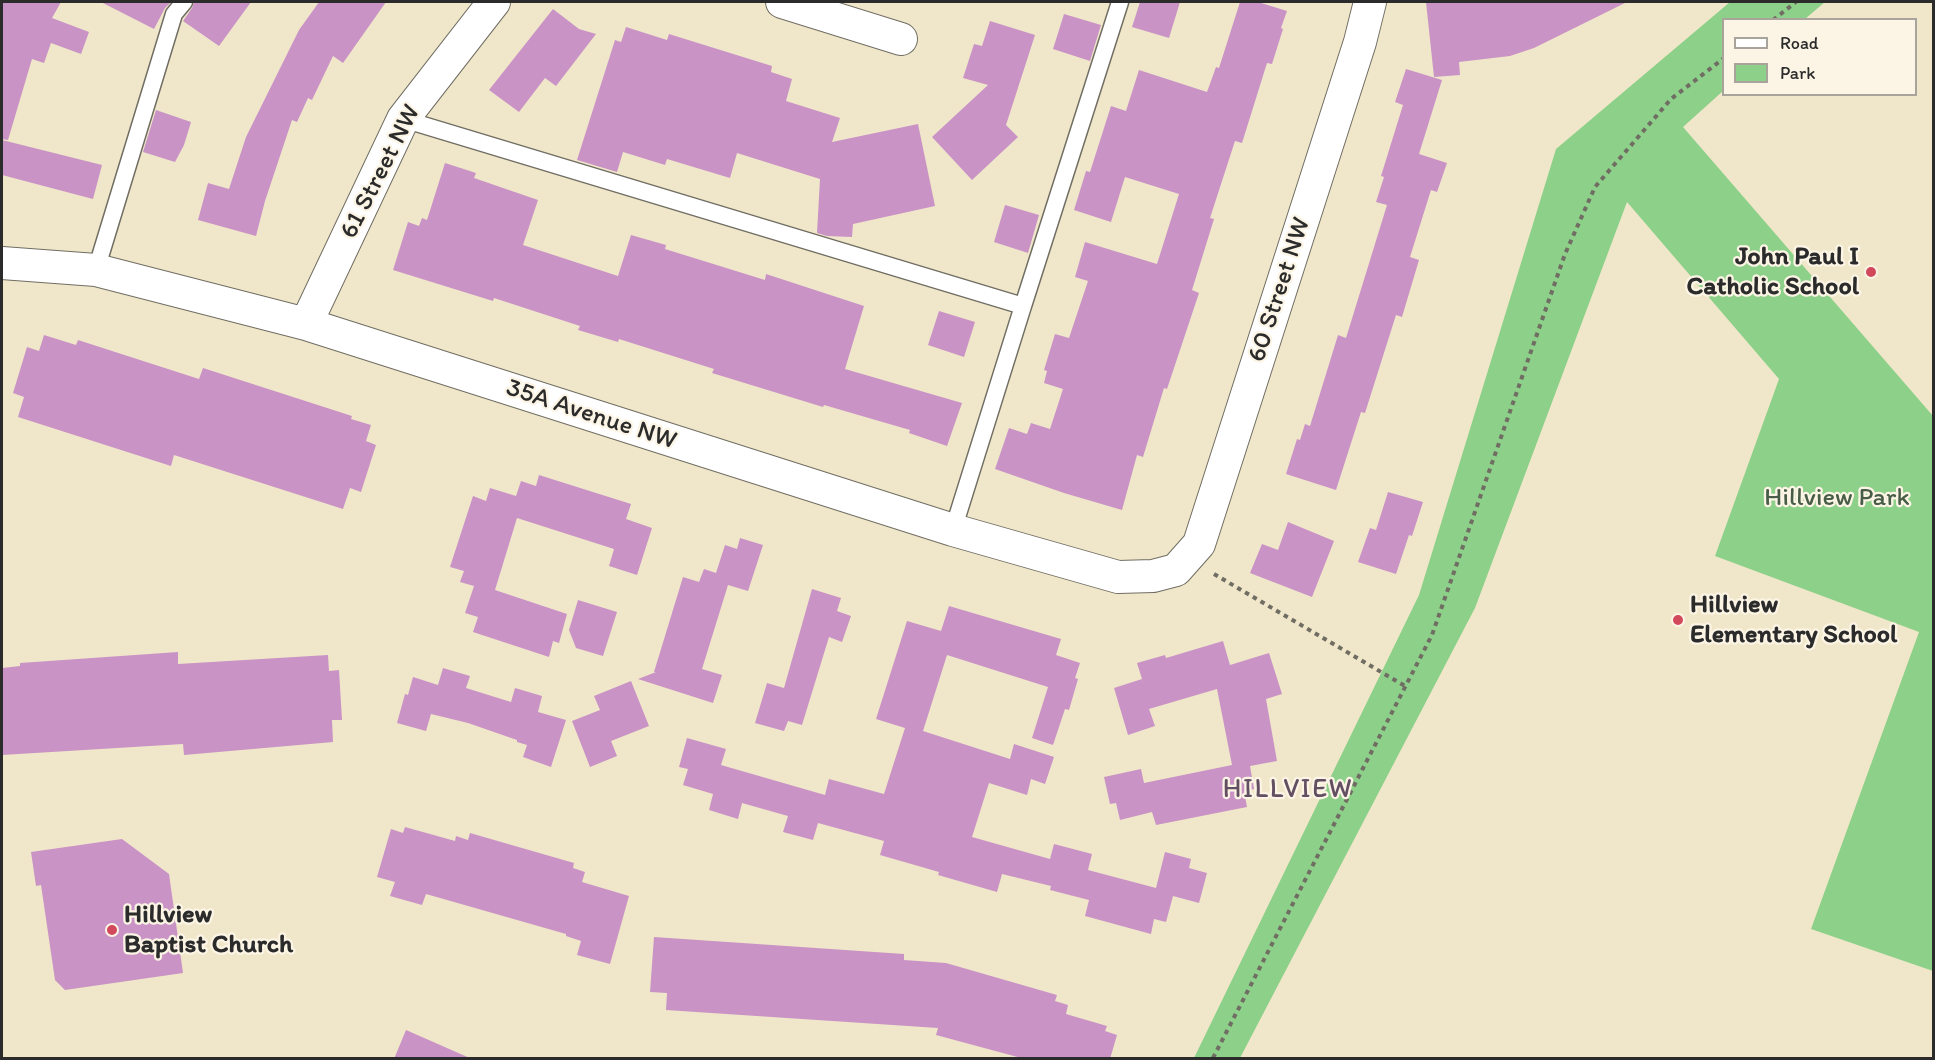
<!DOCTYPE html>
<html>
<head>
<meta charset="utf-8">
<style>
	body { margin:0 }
	#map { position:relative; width:1935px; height:1060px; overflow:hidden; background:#f0e7ca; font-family:Itim,sans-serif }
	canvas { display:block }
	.frame { position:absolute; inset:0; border:3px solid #2b2b2b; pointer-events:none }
	.legend { position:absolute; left:1722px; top:18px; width:195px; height:78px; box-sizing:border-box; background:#fcf5e5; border:2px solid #a8a49b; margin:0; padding:8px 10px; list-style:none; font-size:18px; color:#2b2b2b }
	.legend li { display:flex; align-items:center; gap:12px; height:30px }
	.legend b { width:30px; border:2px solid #a8a49b }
</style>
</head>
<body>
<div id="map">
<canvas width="1935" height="1060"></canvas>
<div class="frame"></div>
<ul class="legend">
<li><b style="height:8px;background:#fff"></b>Road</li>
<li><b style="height:16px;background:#8dd089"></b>Park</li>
</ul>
</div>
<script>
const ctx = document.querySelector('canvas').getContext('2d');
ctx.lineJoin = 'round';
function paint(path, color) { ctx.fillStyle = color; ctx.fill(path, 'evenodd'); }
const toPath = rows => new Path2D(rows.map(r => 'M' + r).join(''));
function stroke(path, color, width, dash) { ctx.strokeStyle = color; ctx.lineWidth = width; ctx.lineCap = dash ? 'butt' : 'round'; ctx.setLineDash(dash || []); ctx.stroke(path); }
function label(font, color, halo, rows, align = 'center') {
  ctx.font = font + ' Itim,sans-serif'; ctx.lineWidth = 4.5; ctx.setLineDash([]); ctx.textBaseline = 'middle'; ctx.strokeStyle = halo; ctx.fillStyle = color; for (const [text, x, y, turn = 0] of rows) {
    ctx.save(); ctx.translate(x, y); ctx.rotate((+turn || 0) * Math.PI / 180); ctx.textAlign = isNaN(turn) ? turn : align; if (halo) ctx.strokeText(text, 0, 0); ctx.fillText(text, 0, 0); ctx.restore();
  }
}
const green = toPath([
	[1730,2,1825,2,1805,19,1724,20,1723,91,1683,127,1933,416,1933,971,1811,929,1919,632,1715,556,1779,379,1627,202,1475,608,1240,1058,1194,1058,1419,595,1556,149]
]);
const building = toPath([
	[2,2,61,2,52,18,89,32,81,54,51,43,44,63,32,59,8,140,2,139],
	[101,2,171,2,165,8,154,29],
	[194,2,251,2,219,46,183,21,192,8],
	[319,2,386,2,343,63,333,56,312,100,308,98,297,122,292,120,265,201,256,236,198,220,208,183,229,189,246,137,299,30],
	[1140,2,1180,2,1169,38,1132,27],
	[1240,2,1258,2,1287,11,1281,28,1283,29,1272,64,1267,63,1242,143,1235,141,1210,218,1214,219,1192,290,1199,293,1167,389,1164,388,1143,457,1137,455,1122,510,1064,493,995,469,1009,428,1027,434,1031,423,1050,429,1063,389,1044,383,1047,371,1044,370,1055,334,1069,338,1088,281,1075,277,1085,242,1157,264,1179,194,1125,177,1111,222,1074,210,1086,171,1090,172,1111,106,1126,111,1139,70,1207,92,1216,67,1219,68],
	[1426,2,1627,2,1534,48,1510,56,1459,62,1460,75,1434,77],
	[553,9,579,29,596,34,556,86,545,78,519,112,489,90],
	[1064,14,1101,25,1090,61,1053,49],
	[990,21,1035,35,1006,125,1018,137,972,180,932,137,988,85,963,78,974,44,982,46],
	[626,27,667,40,669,34,772,66,771,72,792,79,786,101,840,118,832,142,918,124,935,206,853,224,852,237,827,236,817,233,820,179,737,153,730,178,667,159,665,165,623,152,617,172,577,160,615,40,621,42],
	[1406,69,1442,80,1419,154,1447,163,1437,192,1431,190,1410,257,1419,260,1402,317,1396,315,1365,413,1361,412,1336,490,1286,474,1297,439,1300,440,1305,424,1310,426,1338,335,1346,338,1387,205,1376,202,1384,177,1381,176,1403,105,1395,102],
	[156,110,191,122,184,145,175,162,143,152],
	[2,140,102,165,93,199,2,175],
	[445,163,476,173,474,178,538,200,523,245,618,276,631,235,666,245,665,249,765,280,766,274,864,306,845,369,962,403,947,446,909,433,910,430,824,405,823,407,712,373,714,369,619,339,618,342,578,330,580,326,494,298,493,301,393,270,408,222,419,226,422,218,427,220],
	[1005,205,1039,215,1028,253,994,242],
	[939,311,975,322,964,357,928,345],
	[44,335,76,345,78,340,199,379,203,368,352,416,351,419,371,425,366,441,376,445,361,492,350,488,343,509,174,455,171,466,18,417,24,397,13,393,27,347,39,351],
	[539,475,631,504,626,519,652,528,637,575,609,566,614,549,517,518,495,590,567,614,559,643,553,641,549,657,473,632,478,617,465,613,474,586,460,582,464,571,450,567,473,496,486,501,490,488,516,496,521,481,536,486],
	[1388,492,1423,502,1412,536,1409,535,1396,574,1358,562,1370,528,1376,530],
	[1288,522,1334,541,1312,597,1250,573,1262,544,1278,550],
	[740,538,763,545,748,591,728,585,702,669,722,675,713,703,638,679,656,672,654,672,683,577,699,582,704,569,716,573,725,545,737,549],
	[812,589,841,598,837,611,851,616,842,642,829,637,802,725,788,721,784,731,755,723,767,683,784,688],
	[578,600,617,612,603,656,576,648,569,630],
	[949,606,1061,639,1056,655,1080,663,1075,678,1078,679,1069,710,1065,709,1053,745,1032,738,1048,687,947,655,923,731,1010,759,1014,744,1054,757,1045,784,1031,779,1027,795,989,783,972,837,1050,859,1054,844,1092,854,1088,870,1156,888,1165,852,1191,859,1189,868,1207,873,1199,903,1173,896,1166,922,1154,919,1151,934,1085,916,1089,900,1050,890,1051,886,1002,874,997,892,938,875,939,872,880,855,884,841,818,823,813,840,783,832,788,816,742,803,738,819,709,810,713,794,683,785,688,769,679,767,687,738,726,749,721,765,825,795,829,779,884,794,905,728,876,719,907,621,941,631],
	[1223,641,1230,665,1269,653,1282,694,1266,699,1277,761,1250,766,1254,789,1244,791,1247,807,1156,825,1152,812,1120,820,1116,803,1110,804,1104,777,1141,769,1144,783,1232,765,1217,689,1149,709,1155,726,1128,735,1114,688,1142,679,1137,663,1165,655,1166,658],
	[178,652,178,664,328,655,329,671,339,670,342,720,332,720,333,742,184,755,183,744,2,755,2,668,20,666,20,663],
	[443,668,470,676,466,688,511,702,515,688,542,696,538,712,566,720,551,767,523,757,527,745,517,742,517,740,468,723,431,714,426,731,397,723,405,694,408,695,413,677,438,685],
	[631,681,649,726,611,741,617,756,590,767,572,721,600,710,594,696],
	[405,827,455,841,456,836,468,840,470,833,574,863,573,868,585,872,582,882,629,896,610,964,577,955,581,941,566,936,566,934,426,894,422,905,390,896,395,882,377,877,391,829,403,833],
	[122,839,169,874,183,973,65,990,55,980,41,885,36,886,31,852],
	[654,937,904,954,904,960,946,963,1057,995,1055,1001,1068,1005,1066,1014,1107,1026,1105,1031,1117,1035,1110,1059,1025,1059,936,1035,938,1028,666,1010,667,993,650,992],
	[406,1030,472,1059,394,1059]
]);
const path = toPath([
	[1773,20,1796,2],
	[1214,574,1405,686],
	[1213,1058,1432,635,1565,254,1595,187,1671,99,1724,58]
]);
const lane = toPath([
	[403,119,1023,306,1120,2],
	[96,270,174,14,184,2],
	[953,530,1023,306]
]);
const street = toPath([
	[782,2,901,39],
	[2,263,96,270,306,324,953,530,1118,577,1153,576,1176,570,1199,544,1360,42,1370,2],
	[306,324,403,119,494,2]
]);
const markers = [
	[1871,272,6,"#d1495b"],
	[1678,620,6,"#d1495b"],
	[112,930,6,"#d1495b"]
];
const streetNames = [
	["61 Street NW",381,172,-63],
	["60 Street NW",1280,290,-72],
	["35A Avenue NW",591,415,18]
];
const poiNames = [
	["John Paul I",1859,257,"right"],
	["Catholic School",1859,287,"right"],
	["Hillview",1690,605],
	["Elementary School",1690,635],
	["Hillview",124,915],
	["Baptist Church",124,945]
];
const parkNames = [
	["Hillview Park",1837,498]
];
const neighbourhoodNames = [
	["HILLVIEW",1288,790]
];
paint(green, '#8dd089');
paint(building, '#c993c6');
stroke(lane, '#706d63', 19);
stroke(street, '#706d63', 34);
stroke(path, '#706d63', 4, [4.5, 4.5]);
stroke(lane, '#fff', 16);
stroke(street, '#fff', 32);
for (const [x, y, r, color] of markers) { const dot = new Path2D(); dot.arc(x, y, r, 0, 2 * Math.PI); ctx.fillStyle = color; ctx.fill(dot); stroke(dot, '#fcf5e5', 2); }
label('26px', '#2b2b2b', '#fcf5e5', streetNames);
label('bold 26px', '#2b2b2b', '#fcf5e5', poiNames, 'left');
label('26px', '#485d47', '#fcf5e5', parkNames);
ctx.letterSpacing = '1.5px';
label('27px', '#624f61', '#fcf5e5', neighbourhoodNames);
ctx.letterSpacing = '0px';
</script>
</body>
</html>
